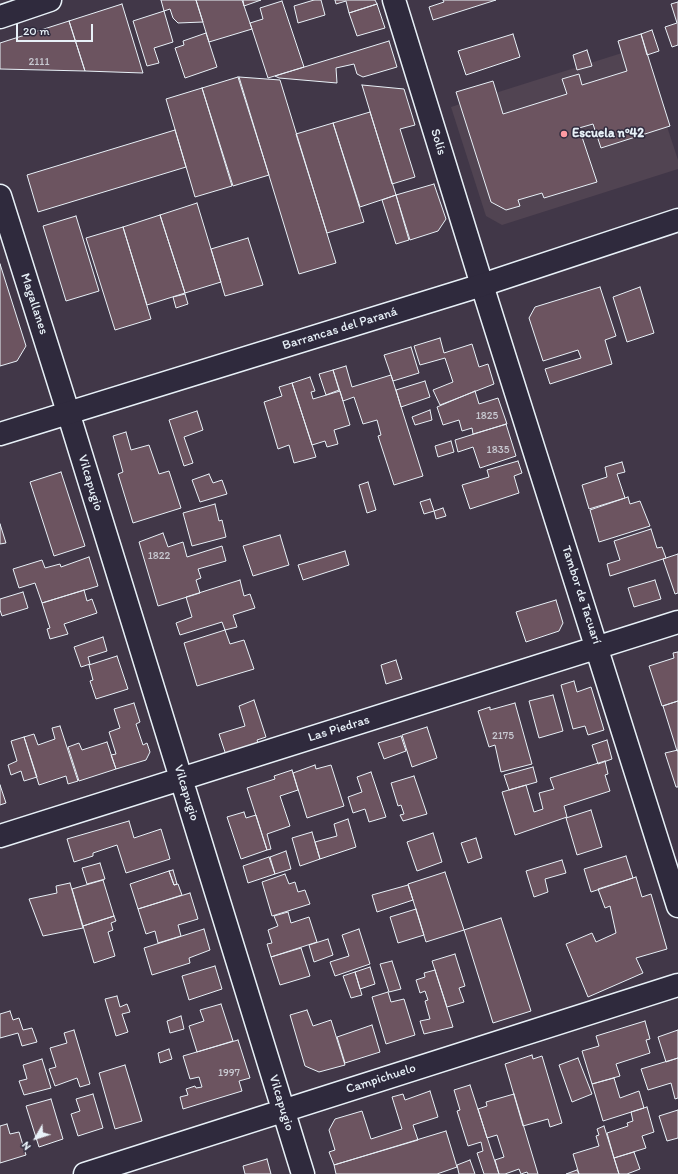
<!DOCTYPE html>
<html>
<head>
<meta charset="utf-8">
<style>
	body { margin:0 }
	#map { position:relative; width:678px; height:1174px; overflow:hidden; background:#413748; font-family:Itim,sans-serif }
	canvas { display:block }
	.north { position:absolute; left:16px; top:1118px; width:40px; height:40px; -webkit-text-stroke:3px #2f2a3d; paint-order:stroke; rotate:231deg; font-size:11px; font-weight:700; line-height:16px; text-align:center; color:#e8f1f8 }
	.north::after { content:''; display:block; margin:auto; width:14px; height:18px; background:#e8f1f8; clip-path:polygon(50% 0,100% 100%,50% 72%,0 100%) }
	.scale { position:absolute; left:16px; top:24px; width:77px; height:18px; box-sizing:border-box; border:2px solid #e8f1f8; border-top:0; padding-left:5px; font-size:12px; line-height:14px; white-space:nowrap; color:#e8f1f8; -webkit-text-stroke:3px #2f2a3d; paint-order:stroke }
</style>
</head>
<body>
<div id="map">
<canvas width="678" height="1174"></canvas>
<div class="north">N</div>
<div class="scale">20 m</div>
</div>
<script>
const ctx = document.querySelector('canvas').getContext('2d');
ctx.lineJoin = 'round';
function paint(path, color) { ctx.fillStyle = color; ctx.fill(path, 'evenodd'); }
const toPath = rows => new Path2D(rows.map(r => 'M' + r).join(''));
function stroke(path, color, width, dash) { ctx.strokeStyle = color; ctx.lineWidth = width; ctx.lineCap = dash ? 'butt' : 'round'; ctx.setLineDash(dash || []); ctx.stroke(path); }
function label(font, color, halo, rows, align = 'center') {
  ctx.font = font + ' Itim,sans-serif'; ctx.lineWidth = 3; ctx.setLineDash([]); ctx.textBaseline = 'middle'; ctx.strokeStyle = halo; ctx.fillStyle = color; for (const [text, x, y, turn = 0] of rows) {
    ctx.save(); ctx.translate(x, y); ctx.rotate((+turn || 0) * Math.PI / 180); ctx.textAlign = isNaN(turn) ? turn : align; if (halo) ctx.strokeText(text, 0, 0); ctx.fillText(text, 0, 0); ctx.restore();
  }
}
const built = toPath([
	[641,47,678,160,678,169,502,225,486,216,451,107]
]);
const building = toPath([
	[161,0,196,0,203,22,178,23,173,18,170,9,164,11,161,0],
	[196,0,242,0,252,29,209,42,196,0],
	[243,0,261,0,244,6,243,0],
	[314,0,321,0,325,15,298,23,294,6,314,0],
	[335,0,375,0,377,4,349,13,346,1,336,4,335,0],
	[443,0,496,0,433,20,429,7,444,2,443,0],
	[282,1,304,67,268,78,250,23,263,19,260,8,282,1],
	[678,2,678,45,672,47,665,27,677,23,671,4,678,2],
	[122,4,143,73,85,71,69,21,122,4],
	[377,4,385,28,357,36,349,13,377,4],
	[164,11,173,42,154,48,159,63,147,66,133,21,164,11],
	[69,21,85,71,0,69,0,43,69,21],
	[652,30,659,51,647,55,641,34,652,30],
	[206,33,217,67,185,78,175,48,184,45,183,41,206,33],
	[513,34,520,57,466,75,458,51,513,34],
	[641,34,670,126,601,148,593,124,579,128,597,182,544,198,542,193,518,200,520,206,506,210,491,202,456,92,493,81,503,114,567,94,562,79,579,74,582,85,627,71,618,41,641,34],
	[389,41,397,67,363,77,357,74,354,64,336,68,337,83,279,78,275,76,389,41],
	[587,50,592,66,577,70,573,55,587,50],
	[238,77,269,175,233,186,202,88,238,77],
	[239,77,280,80,336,263,299,274,239,77],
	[362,85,404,89,415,125,400,129,415,177,392,184,362,85],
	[202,88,232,186,195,197,166,99,202,88],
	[370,112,396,195,360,207,333,123,370,112],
	[333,123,364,222,327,233,296,134,333,123],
	[175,130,186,167,38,212,27,175,175,130],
	[434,184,446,219,438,231,410,240,396,195,434,184],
	[396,195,409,240,396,244,382,200,396,195],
	[197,203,221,282,185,293,160,215,197,203],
	[160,215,185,293,147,305,123,227,160,215],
	[76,216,99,291,66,301,43,226,76,216],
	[123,227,151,319,115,330,86,238,123,227],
	[248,238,263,285,225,296,211,249,248,238],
	[0,264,26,346,17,361,0,366,0,264],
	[600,287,616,336,605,340,612,364,550,384,545,369,581,358,578,350,543,361,529,318,535,307,600,287],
	[640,287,654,333,627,342,613,297,640,287],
	[185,294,188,304,176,308,173,297,185,294],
	[440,338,444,353,472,344,479,367,488,364,494,384,440,405,433,390,453,382,445,358,420,365,414,346,440,338],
	[411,347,419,373,393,381,384,355,411,347],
	[346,366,352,387,391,375,423,476,394,485,378,436,381,435,377,420,363,424,354,397,343,401,333,370,346,366],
	[333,370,339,390,326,395,319,374,333,370],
	[310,377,315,391,311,392,313,399,340,391,350,425,334,430,338,444,327,447,325,441,312,445,292,383,310,377],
	[425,381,430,397,401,407,396,390,425,381],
	[292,383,316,457,294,463,289,445,278,449,264,402,282,396,279,387,292,383],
	[475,391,479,404,498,398,507,424,473,434,472,428,462,431,459,420,443,425,437,407,475,391],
	[430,410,432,420,415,425,412,417,430,410],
	[197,411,203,430,184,437,193,463,184,466,169,420,197,411],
	[506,424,516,456,480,468,473,447,458,452,455,440,506,424],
	[126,432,131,450,149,445,159,474,169,471,181,508,133,523,118,474,123,472,113,436,126,432],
	[451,441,454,452,438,457,435,446,451,441],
	[518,461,522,473,514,476,519,493,470,509,462,485,489,477,487,470,518,461],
	[622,462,625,472,617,474,625,498,589,509,582,485,607,477,605,467,622,462],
	[61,472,85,546,54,556,30,482,61,472],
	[209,474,213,483,222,480,227,494,200,502,192,480,209,474],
	[368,482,376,510,367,513,359,485,368,482],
	[628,497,630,504,640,501,650,526,599,542,590,510,628,497],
	[430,499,434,511,424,514,420,502,430,499],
	[215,504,219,521,222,520,226,537,192,546,183,513,215,504],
	[443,508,446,516,436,519,434,511,443,508],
	[0,524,6,543,0,544,0,524],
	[651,529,657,548,662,547,666,558,610,576,607,564,620,560,614,541,651,529],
	[163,533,168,547,183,542,187,557,222,546,226,561,198,569,201,578,196,580,200,593,158,606,139,542,163,533],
	[280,535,289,565,253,576,243,546,280,535],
	[345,551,349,565,303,580,298,565,345,551],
	[678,554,678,593,675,594,663,559,678,554],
	[89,557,98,586,42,603,35,583,19,588,13,569,42,560,45,568,60,564,61,567,89,557],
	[240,580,244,596,250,594,255,608,233,615,237,627,225,630,222,622,180,635,176,623,192,617,186,597,240,580],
	[655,580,661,599,634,607,628,588,655,580],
	[84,590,87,601,92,599,97,613,64,624,68,634,50,639,47,629,50,628,42,603,84,590],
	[23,592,28,608,2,616,0,610,0,599,23,592],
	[556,600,563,623,559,631,526,642,516,612,556,600],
	[225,630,230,644,244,640,254,669,197,686,184,643,225,630],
	[103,637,107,651,88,657,90,664,81,667,74,647,103,637],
	[678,652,678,701,662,706,649,666,674,658,673,653,678,652],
	[117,656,128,689,96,699,90,681,93,680,89,665,117,656],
	[396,660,402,679,386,684,381,665,396,660],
	[574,681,577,692,591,687,604,730,588,735,585,726,573,729,561,685,574,681],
	[553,695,563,731,539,738,529,701,553,695],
	[254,700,266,737,257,740,261,751,228,761,219,734,245,726,239,706,254,700],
	[678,701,678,751,677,751,663,706,678,701],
	[134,703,140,722,136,724,143,745,147,743,150,752,146,760,116,769,111,755,116,754,109,732,120,728,114,709,134,703],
	[515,703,532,764,501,772,495,745,489,747,478,711,490,707,490,710,515,703],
	[60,726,78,781,68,784,66,776,39,785,24,737,34,734,38,745,55,739,52,728,60,726],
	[427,727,437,758,412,767,402,735,427,727],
	[401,736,406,751,384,759,378,743,401,736],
	[24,737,37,777,24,781,21,771,11,775,8,765,17,761,11,741,24,737],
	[607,740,612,759,598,764,592,745,607,740],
	[107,742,116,769,79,781,68,747,79,743,82,750,107,742],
	[678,750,678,787,676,787,665,753,678,750],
	[605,761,608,774,605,775,610,791,564,806,567,817,515,835,502,792,526,785,534,812,543,809,539,793,554,789,550,778,605,761],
	[315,765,316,769,331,765,344,806,307,818,293,773,315,765],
	[533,767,537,782,509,790,504,775,533,767],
	[292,770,298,790,280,796,290,826,267,834,271,849,267,850,247,788,275,779,274,776,292,770],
	[371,772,386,817,369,822,365,809,353,813,348,797,362,792,357,777,371,772],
	[414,776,427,814,403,821,400,815,404,814,401,805,398,806,391,783,414,776],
	[0,785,6,803,0,805,0,785],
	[591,810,602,847,577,855,566,818,591,810],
	[244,812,246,818,256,815,267,850,241,859,227,817,244,812],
	[348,819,356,847,320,859,315,842,337,836,334,824,348,819],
	[129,821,134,838,161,829,170,859,126,873,117,845,93,853,93,856,74,862,67,839,129,821],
	[312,832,320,859,300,866,292,838,312,832],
	[433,833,442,862,417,871,407,842,433,833],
	[476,838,482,858,468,863,461,843,476,838],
	[286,851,291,869,275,874,270,857,286,851],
	[626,856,633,878,591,892,584,869,626,856],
	[269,857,275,874,248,883,243,866,269,857],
	[562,860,566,873,545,879,548,892,534,897,526,871,562,860],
	[100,863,105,879,87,884,82,868,100,863],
	[173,870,177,884,174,885,169,871,173,870],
	[169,871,174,885,178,884,182,895,138,909,130,884,169,871],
	[445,872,464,930,426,942,408,884,445,872],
	[285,874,289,884,295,882,298,892,305,890,310,904,272,916,262,882,285,874],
	[636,877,642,897,651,894,667,949,636,958,643,973,588,997,566,944,592,933,596,942,616,933,610,906,605,908,598,889,636,877],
	[103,880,114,916,83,926,72,889,103,880],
	[70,883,83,928,43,936,29,899,57,893,56,886,70,883],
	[408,885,413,900,377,912,372,895,408,885],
	[190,893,198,919,178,925,181,936,158,943,155,931,146,934,138,909,190,893],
	[416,909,424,935,398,943,390,917,416,909],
	[288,912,291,923,309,917,317,942,271,957,267,944,272,943,268,930,278,926,274,916,288,912],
	[114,916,116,921,111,923,113,930,108,932,115,956,94,963,83,926,114,916],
	[501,918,531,1011,493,1023,464,930,501,918],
	[204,929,210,950,189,958,190,963,152,975,144,948,204,929],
	[359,929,370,964,335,976,330,962,349,956,342,935,359,929],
	[328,939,333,955,314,962,309,945,328,939],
	[301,948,310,976,280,985,271,957,301,948],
	[455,954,465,986,459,988,464,1002,447,1007,432,961,455,954],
	[392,961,401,989,389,992,380,964,392,961],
	[215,966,222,989,189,1000,182,976,215,966],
	[370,967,375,984,360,989,355,972,370,967],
	[435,970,453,1027,424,1034,420,1021,430,1019,425,1001,428,1000,425,991,420,993,416,980,425,977,424,973,435,970],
	[355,972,362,995,351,998,343,976,355,972],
	[388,992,391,1002,404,999,415,1035,386,1044,372,997,388,992],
	[117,996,120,1007,127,1004,130,1012,122,1014,128,1032,116,1036,105,999,117,996],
	[221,1004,233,1041,197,1052,189,1026,204,1021,200,1010,221,1004],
	[307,1010,313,1026,331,1020,345,1065,319,1072,305,1066,290,1015,307,1010],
	[10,1011,13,1020,19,1018,23,1030,32,1028,37,1042,22,1046,18,1033,0,1038,0,1014,10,1011],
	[181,1016,184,1029,170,1033,167,1021,181,1016],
	[645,1021,650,1039,646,1040,650,1053,616,1064,620,1076,592,1084,582,1051,599,1046,596,1036,645,1021],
	[372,1025,380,1052,345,1063,337,1037,372,1025],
	[74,1030,90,1084,80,1087,77,1078,55,1086,49,1069,56,1067,50,1048,67,1043,64,1033,74,1030],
	[678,1030,678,1058,666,1062,658,1037,678,1030],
	[238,1040,250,1078,239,1081,242,1091,183,1109,180,1097,188,1095,186,1089,195,1086,196,1088,202,1087,199,1077,190,1079,183,1056,238,1040],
	[169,1049,172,1059,160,1063,158,1053,169,1049],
	[532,1055,533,1059,542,1056,562,1123,550,1127,548,1119,523,1126,505,1064,532,1055],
	[578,1058,592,1094,572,1102,559,1065,578,1058],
	[678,1058,678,1098,675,1099,671,1083,648,1090,641,1069,678,1058],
	[42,1059,51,1088,24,1095,19,1081,27,1079,23,1065,42,1059],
	[125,1065,142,1121,115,1129,99,1073,125,1065],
	[614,1078,620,1098,639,1091,644,1108,603,1121,592,1084,614,1078],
	[470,1085,499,1174,484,1174,477,1153,483,1151,481,1142,468,1146,457,1111,460,1110,454,1090,470,1085],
	[430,1091,438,1117,413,1125,418,1140,334,1165,329,1152,335,1150,329,1130,335,1119,362,1111,371,1139,402,1129,392,1097,403,1094,405,1100,430,1091],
	[93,1094,103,1128,78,1136,71,1114,80,1111,76,1099,93,1094],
	[514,1094,538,1174,528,1174,527,1172,521,1174,519,1169,505,1174,499,1174,495,1160,504,1157,497,1135,487,1138,478,1109,487,1106,486,1102,514,1094],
	[51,1099,63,1139,39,1147,26,1106,51,1099],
	[647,1107,654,1132,642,1136,646,1148,614,1158,607,1133,628,1126,627,1123,633,1121,631,1112,647,1107],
	[678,1110,678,1138,667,1141,659,1116,678,1110],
	[7,1124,10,1134,19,1132,26,1155,0,1163,0,1126,7,1124],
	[604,1126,619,1174,579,1174,573,1154,599,1146,596,1136,599,1135,597,1129,604,1126],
	[446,1131,457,1167,437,1174,336,1174,334,1165,446,1131],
	[634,1152,640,1169,627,1174,619,1174,614,1158,634,1152],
	[267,1159,271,1174,245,1174,243,1166,267,1159],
	[470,1160,475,1174,459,1174,457,1165,470,1160],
	[577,1170,579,1174,566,1174,577,1170]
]);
const minor = toPath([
	[394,0,482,285,678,906],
	[0,17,50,0],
	[0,196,68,412,303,1174],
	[0,836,678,622],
	[85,1174,678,985]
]);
const major = toPath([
	[0,434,482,285,678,220]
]);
const markers = [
	[564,134,4,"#ff9aa2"]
];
const numberNames = [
	["2111",39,62],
	["1825",487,416],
	["1835",498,450],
	["1822",159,556],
	["2175",503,736],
	["1997",229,1073]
];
const poiNames = [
	["Escuela nº42",572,134]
];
const streetNames = [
	["Solís",438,142,73],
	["Magallanes",34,304,72],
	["Barrancas del Paraná",340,329,-17],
	["Vilcapugio",90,483,73],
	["Tambor de Tacuarí",581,595,72],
	["Las Piedras",339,729,-17],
	["Vilcapugio",186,793,73],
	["Campichuelo",381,1079,-18],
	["Vilcapugio",281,1103,73]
];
paint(built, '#514452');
paint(building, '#6c5460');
stroke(building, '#e8f1f8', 1);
stroke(minor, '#e8f1f8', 25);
stroke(major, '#e8f1f8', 25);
stroke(minor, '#2f2a3d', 22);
stroke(major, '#2f2a3d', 22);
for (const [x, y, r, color] of markers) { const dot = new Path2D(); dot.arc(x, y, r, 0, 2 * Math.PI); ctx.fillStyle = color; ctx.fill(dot); stroke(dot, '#2f2a3d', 1.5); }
label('11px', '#c9cad2', null, numberNames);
label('bold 13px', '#e8f1f8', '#2f2a3d', poiNames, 'left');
label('13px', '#e8f1f8', '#2f2a3d', streetNames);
</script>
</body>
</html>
